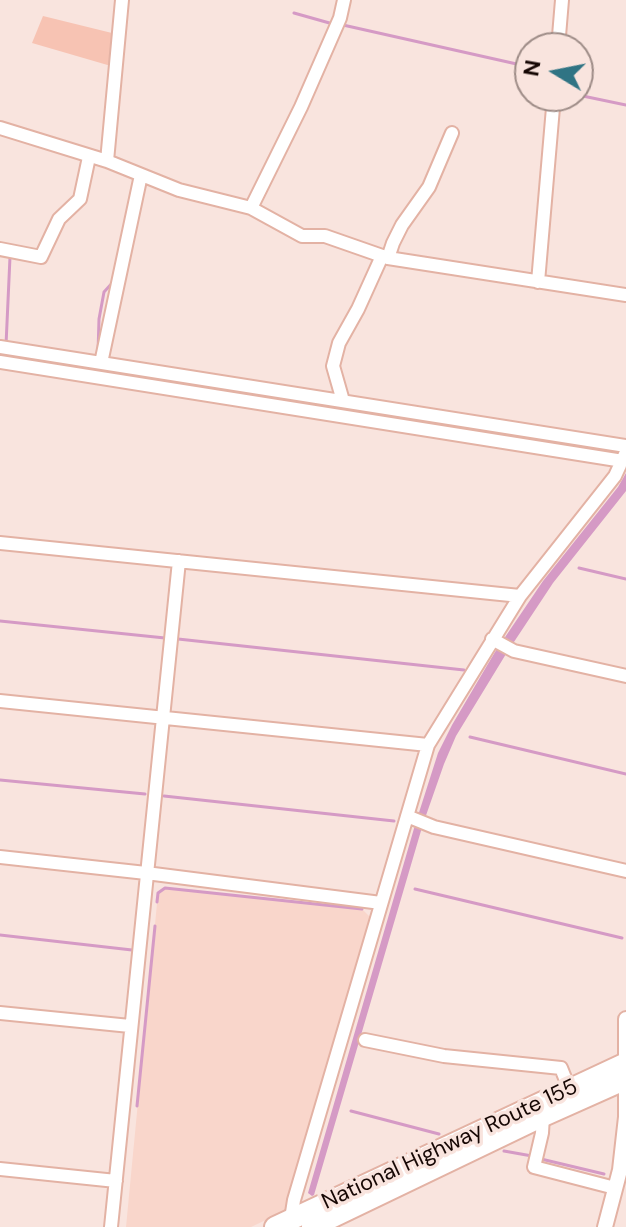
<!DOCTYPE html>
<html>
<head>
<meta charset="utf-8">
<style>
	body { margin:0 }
	#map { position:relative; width:626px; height:1227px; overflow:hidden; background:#f9e4de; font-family:"DM Sans",sans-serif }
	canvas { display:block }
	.north { position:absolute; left:514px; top:32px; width:80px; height:80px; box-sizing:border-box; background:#f9e4de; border:2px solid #9e8c87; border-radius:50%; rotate:280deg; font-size:22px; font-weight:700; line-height:32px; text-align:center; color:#160704 }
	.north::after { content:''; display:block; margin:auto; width:28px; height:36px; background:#307484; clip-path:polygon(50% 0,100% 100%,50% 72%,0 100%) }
</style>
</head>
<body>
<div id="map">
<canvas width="626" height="1227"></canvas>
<div class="north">N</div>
</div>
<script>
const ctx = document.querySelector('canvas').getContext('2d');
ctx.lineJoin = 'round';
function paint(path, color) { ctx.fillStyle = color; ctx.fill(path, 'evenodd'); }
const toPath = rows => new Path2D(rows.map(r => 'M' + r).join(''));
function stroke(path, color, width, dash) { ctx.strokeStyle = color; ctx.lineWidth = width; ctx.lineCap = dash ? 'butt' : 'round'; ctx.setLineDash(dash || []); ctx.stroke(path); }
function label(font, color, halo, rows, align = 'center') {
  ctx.font = font + ' "DM Sans",sans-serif'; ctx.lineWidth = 7; ctx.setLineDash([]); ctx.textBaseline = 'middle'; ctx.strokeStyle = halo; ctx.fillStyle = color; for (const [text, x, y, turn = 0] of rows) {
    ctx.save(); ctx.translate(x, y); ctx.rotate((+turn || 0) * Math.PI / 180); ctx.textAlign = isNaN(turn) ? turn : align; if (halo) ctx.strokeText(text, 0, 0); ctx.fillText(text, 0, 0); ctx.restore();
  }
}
const built = toPath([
	[165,888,362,909,370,917,289,1195,287,1210,251,1227,126,1227,158,893]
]);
const green = toPath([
	[43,16,116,34,111,66,32,43]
]);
const water = toPath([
	[0,350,618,448,626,459,0,358],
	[626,473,626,491,553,583,506,654,456,736,444,764,423,824,314,1195,312,1196,308,1193,415,825,438,753,452,725,495,652,543,581,618,487]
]);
const stream = toPath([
	[294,13,333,24],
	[343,25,530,67],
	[578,95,626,105],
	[6,345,10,257],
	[98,353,99,319,104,292,114,281],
	[579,568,626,579],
	[0,621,165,638],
	[178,639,464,670],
	[470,737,626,774],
	[0,780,145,794],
	[164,796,394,821],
	[415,889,622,938],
	[157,902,158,893,165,888,362,909],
	[0,935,132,950],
	[137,1106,155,926],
	[351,1111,439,1134],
	[504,1151,532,1156],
	[541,1159,604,1174]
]);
const minor = toPath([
	[558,48,562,0],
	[0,128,107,161,179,190,251,208,302,236,325,236,388,258,626,295],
	[107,161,122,0],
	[251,208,301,107,340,18,344,0],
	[0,249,41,257,59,219,80,199,89,157],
	[388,258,393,243,402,225,429,187,452,133],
	[538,282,554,96],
	[0,347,626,446],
	[0,362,623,461],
	[101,363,141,175],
	[343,401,333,366,339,343,358,309,382,256],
	[0,543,520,596],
	[492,639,514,651,626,676],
	[0,701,428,745],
	[407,816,434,827,626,871],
	[0,857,146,873,381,903],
	[0,1013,130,1026],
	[365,1040,444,1056,561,1068,569,1088],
	[543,1116,542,1133,534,1167,615,1188],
	[0,1169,116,1181],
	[291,1219,294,1200,428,745,520,596,615,476,626,452],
	[111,1227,179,561]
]);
const tertiary = toPath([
	[626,1019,626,1116],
	[605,1227,620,1170,626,1117]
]);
const trunk = toPath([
	[275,1227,626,1063],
	[312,1227,543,1116,626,1079]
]);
const streetNames = [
	["National Highway Route 155",450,1145,-25]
];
paint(built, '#f9d6cb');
paint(green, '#f7c3b3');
paint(water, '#d59ac5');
stroke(stream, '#d59ac5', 3);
stroke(minor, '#e3b2a4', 16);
stroke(tertiary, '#e3b2a4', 18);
stroke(trunk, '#e3b2a4', 24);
stroke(minor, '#fff', 12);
stroke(tertiary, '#fff', 14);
stroke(trunk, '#fff', 20);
label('22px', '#160704', '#f9e4de', streetNames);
</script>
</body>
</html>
